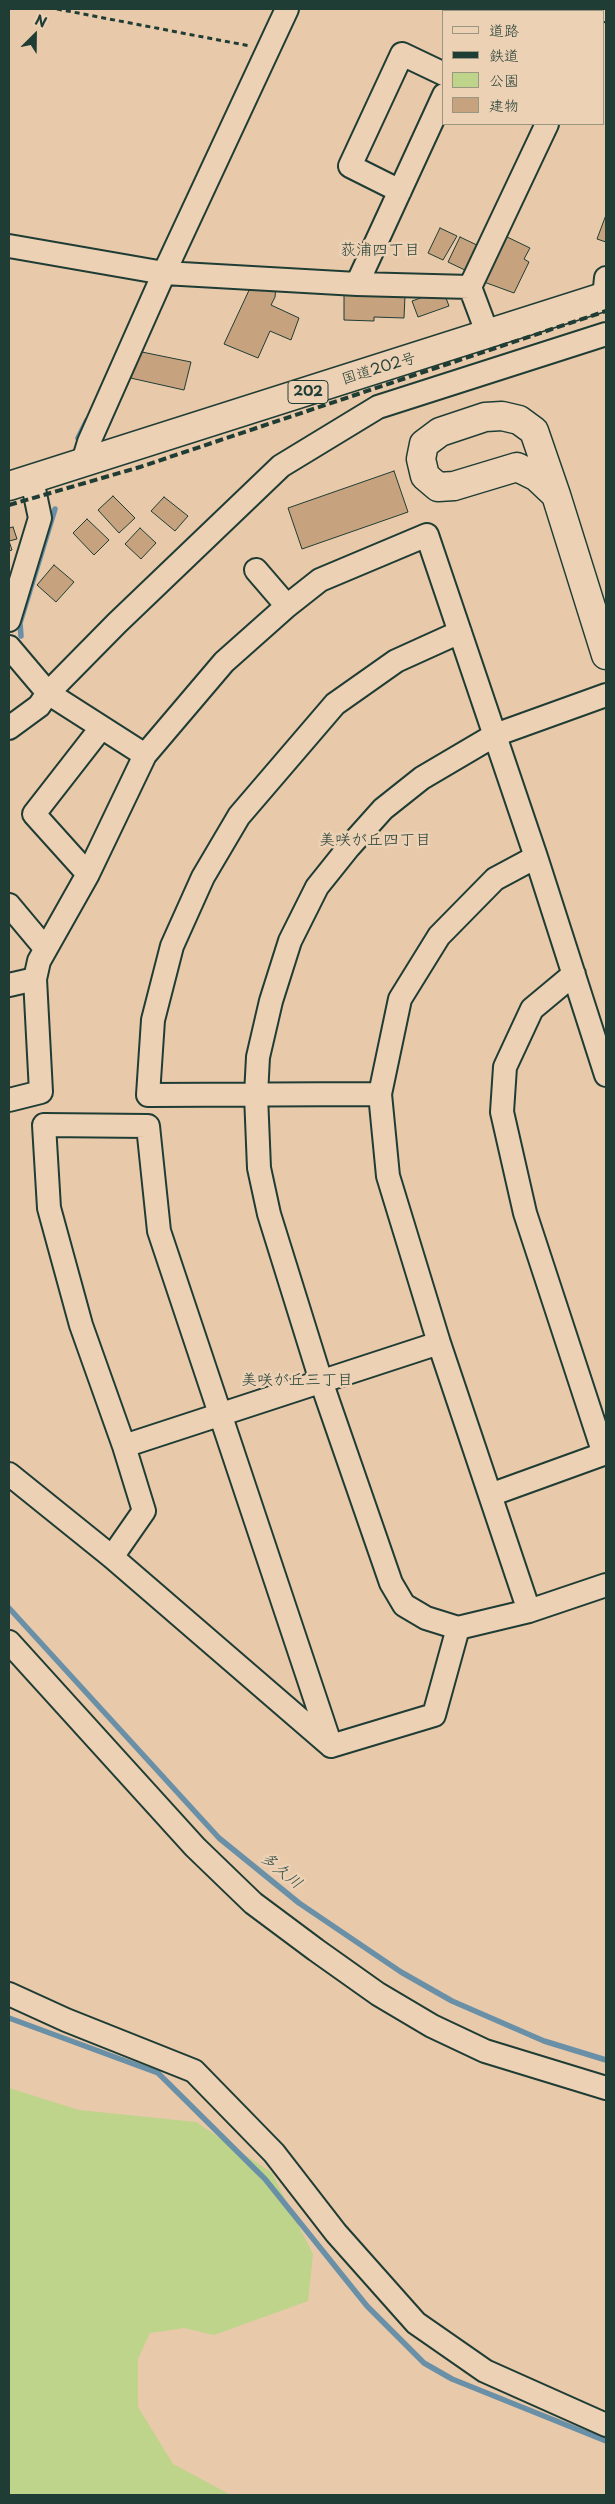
<!DOCTYPE html>
<html>
<head>
<meta charset="utf-8">
<style>
	body { margin:0 }
	#map { position:relative; width:615px; height:2504px; overflow:hidden; background:#e8c9aa; font-family:"Playpen Sans","Klee One",sans-serif }
	canvas { display:block }
	.frame { position:absolute; inset:0; border:10px solid #1f3d34; pointer-events:none }
	.legend { position:absolute; left:442px; top:10px; width:162px; height:115px; box-sizing:border-box; background:#edd1b4; border:1px solid #9b9681; margin:0; padding:6px 9px; list-style:none; font-size:15px; color:#1f3d34 }
	.legend li { display:flex; align-items:center; gap:10px; height:25px }
	.legend b { width:25px; border:1px solid #9b9681 }
	.north { position:absolute; left:10px; top:10px; width:50px; height:50px; -webkit-text-stroke:4px #edd1b4; paint-order:stroke; rotate:23deg; font-size:14px; font-weight:700; line-height:20px; text-align:center; color:#1f3d34 }
	.north::after { content:''; display:block; margin:auto; width:18px; height:22px; background:#1f3d34; clip-path:polygon(50% 0,100% 100%,50% 72%,0 100%) }
</style>
</head>
<body>
<div id="map">
<canvas width="615" height="2504"></canvas>
<div class="frame"></div>
<ul class="legend">
<li><b style="height:6px;background:#edd1b4"></b>道路</li>
<li><b style="height:6px;background:#1f3d34"></b>鉄道</li>
<li><b style="height:14px;background:#bdd48a"></b>公園</li>
<li><b style="height:14px;background:#c7a27e"></b>建物</li>
</ul>
<div class="north">N</div>
</div>
<script>
const ctx = document.querySelector('canvas').getContext('2d');
ctx.lineJoin = 'round';
function paint(path, color) { ctx.fillStyle = color; ctx.fill(path, 'evenodd'); }
const toPath = rows => new Path2D(rows.map(r => 'M' + r).join(''));
function stroke(path, color, width, dash) { ctx.strokeStyle = color; ctx.lineWidth = width; ctx.lineCap = dash ? 'butt' : 'round'; ctx.setLineDash(dash || []); ctx.stroke(path); }
function label(font, color, halo, rows, align = 'center') {
  ctx.font = font + ' "Playpen Sans","Klee One",sans-serif'; ctx.lineWidth = 5; ctx.setLineDash([]); ctx.textBaseline = 'middle'; ctx.strokeStyle = halo; ctx.fillStyle = color; for (const [text, x, y, turn = 0] of rows) {
    ctx.save(); ctx.translate(x, y); ctx.rotate((+turn || 0) * Math.PI / 180); ctx.textAlign = isNaN(turn) ? turn : align; if (halo) ctx.strokeText(text, 0, 0); ctx.fillText(text, 0, 0); ctx.restore();
  }
}
const green = toPath([
	[9,2088,79,2110,196,2122,272,2173,313,2254,308,2301,214,2335,184,2328,150,2333,138,2359,138,2407,173,2464,231,2495,9,2495]
]);
const stream = toPath([
	[78,438,87,420],
	[21,636,20,623,55,509],
	[9,1608,219,1838,299,1903,401,1972,452,2001,544,2041,606,2060],
	[9,2018,158,2073,265,2179,367,2306,424,2363,452,2379,606,2441]
]);
const building = toPath([
	[606,215,606,242,597,239,606,215],
	[440,228,457,236,443,260,428,253,440,228],
	[505,236,530,248,524,259,529,262,514,293,484,282,505,236],
	[460,237,481,247,469,272,448,262,460,237],
	[251,286,276,287,275,297,271,305,299,318,291,340,270,331,258,358,224,344,251,286],
	[443,290,449,306,418,317,412,301,443,290],
	[344,293,405,295,404,318,374,317,374,321,344,320,344,293],
	[132,350,191,362,184,390,126,377,132,350],
	[394,471,408,512,302,549,288,508,394,471],
	[113,496,135,518,119,533,98,510,113,496],
	[164,497,188,516,175,531,151,511,164,497],
	[87,519,109,540,94,555,73,533,87,519],
	[13,527,17,539,9,541,12,550,9,551,9,528,13,527],
	[140,528,156,543,141,559,125,544,140,528],
	[54,565,74,582,56,602,37,585,54,565]
]);
const path = toPath([
	[57,9,250,46]
]);
const minor = toPath([
	[482,11,483,9],
	[600,11,601,9],
	[400,191,350,166,402,54,444,74],
	[9,246,164,273,357,284,470,287,488,335],
	[357,284,444,95],
	[470,287,547,124],
	[604,297,606,278],
	[83,462,89,442,164,273,287,9],
	[256,570,287,606],
	[9,620,40,518,32,480],
	[9,647,48,693,145,755],
	[606,695,495,735,422,778,383,809,349,847,317,887,290,941,271,1001,258,1057,256,1095,259,1168,269,1214,321,1381,391,1583,404,1605,426,1618,458,1628,529,1611,606,1585],
	[9,728,39,706,48,693,117,623,281,466,378,407,606,334],
	[88,874,34,814,101,728],
	[9,905,45,948],
	[574,974,532,1009,505,1067,502,1112,525,1213,604,1454],
	[9,985,35,979],
	[380,1094,148,1095,153,1020,172,946,203,877,239,816,335,704,396,661,460,632],
	[9,1100,41,1092,35,979,39,961,88,874,145,755,224,662,287,606,320,580,427,535,536,857,606,1075],
	[124,1446,439,1343],
	[9,1474,112,1557,331,1746,434,1715,458,1628],
	[490,1495,606,1453],
	[112,1557,144,1511,124,1446,81,1325,49,1208,44,1125,148,1126,159,1231,331,1746],
	[529,1611,439,1343,388,1176,380,1094,400,999,439,936,495,879,536,857],
	[9,1642,195,1847,253,1903,316,1950,378,1994,432,2026,485,2051,606,2088],
	[9,1994,66,2020,194,2071,274,2153,336,2233,416,2323,485,2371,606,2425]
]);
const tertiary = toPath([
	[556,495,537,477,517,467,454,486,438,487,425,476,421,459,424,444,440,432,485,417,502,416,519,420,534,431,556,495,606,655]
]);
const trunk = toPath([
	[9,486,606,296]
]);
const rail = toPath([
	[9,505,140,467,606,311]
]);
const shields = [
	[308,392,40]
];
const shieldNames = [
	["202",308,392]
];
const streetNames = [
	["国道202号",379,369,-17]
];
const neighbourhoodNames = [
	["荻浦四丁目",380,251],
	["美咲が丘四丁目",375,841],
	["美咲が丘三丁目",297,1381]
];
const waterNames = [
	["多久川",281,1871,39]
];
paint(green, '#bdd48a');
stroke(stream, '#6990a7', 5.5);
paint(building, '#c7a27e');
stroke(building, '#1f3d34', 1);
stroke(minor, '#1f3d34', 26);
stroke(tertiary, '#1f3d34', 31);
stroke(trunk, '#1f3d34', 31);
stroke(path, '#1f3d34', 3, [5, 4]);
stroke(minor, '#edd1b4', 22);
stroke(tertiary, '#edd1b4', 28);
stroke(trunk, '#edd1b4', 28);
stroke(rail, '#1f3d34', 4, [8, 4]);
for (const [x, y, w] of shields) { const box = new Path2D(); box.roundRect(x - w / 2, y - 11.5, w, 23, 4); ctx.fillStyle = '#edd1b4'; ctx.fill(box); stroke(box, '#1f3d34', 1); }
label('bold 14px', '#1f3d34', null, shieldNames);
label('15px', '#1f3d34', '#edd1b4', streetNames);
label('16px', '#1f3d34', '#edd1b4', neighbourhoodNames);
label('italic 16px', '#2b4b47', '#edd1b4', waterNames);
</script>
</body>
</html>
